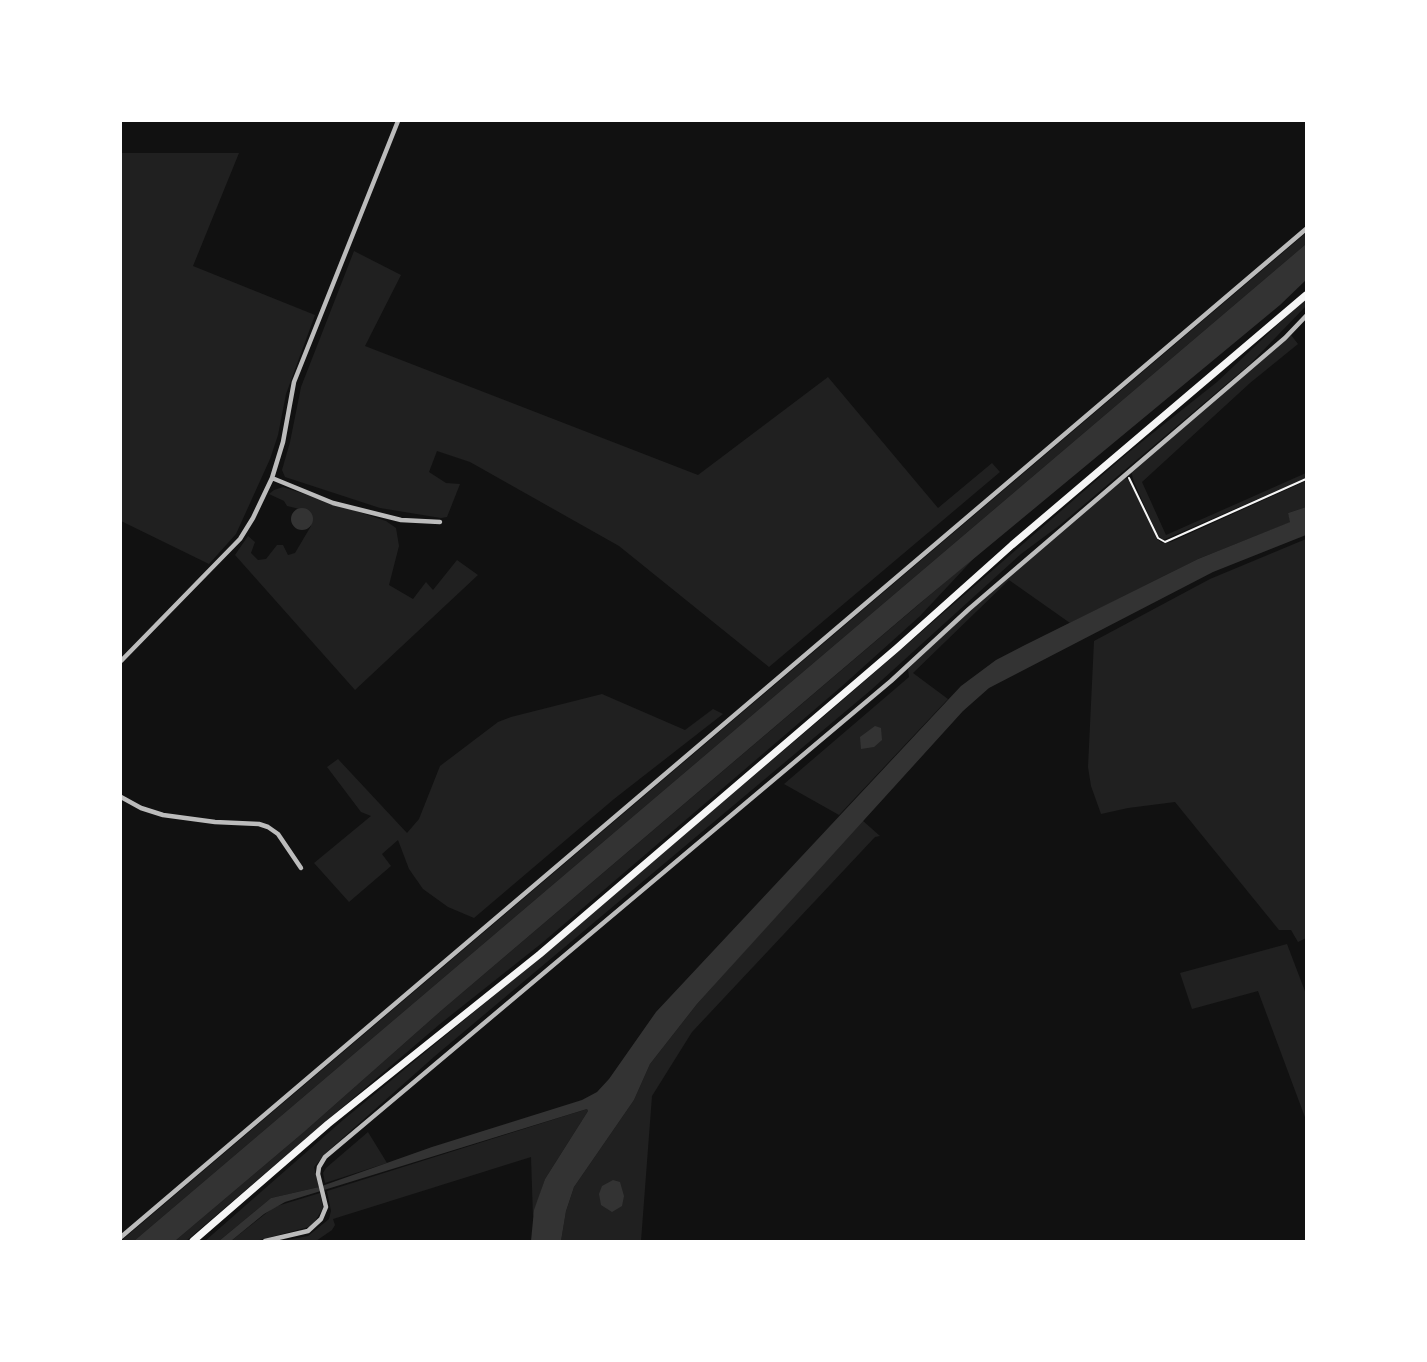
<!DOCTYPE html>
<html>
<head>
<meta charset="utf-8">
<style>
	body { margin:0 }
	#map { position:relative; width:1427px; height:1362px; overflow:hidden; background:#111; font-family:"Nunito Sans",sans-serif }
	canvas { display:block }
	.frame { position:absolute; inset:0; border:122px solid #fff; pointer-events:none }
</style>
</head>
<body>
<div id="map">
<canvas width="1427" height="1362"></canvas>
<div class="frame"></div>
</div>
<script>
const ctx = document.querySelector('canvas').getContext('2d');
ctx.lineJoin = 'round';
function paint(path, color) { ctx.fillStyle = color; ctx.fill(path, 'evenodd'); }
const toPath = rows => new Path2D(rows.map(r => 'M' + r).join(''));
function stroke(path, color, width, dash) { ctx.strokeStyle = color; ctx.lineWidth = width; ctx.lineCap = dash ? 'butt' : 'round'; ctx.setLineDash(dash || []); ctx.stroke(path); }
const green = toPath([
	[121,153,239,153,193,266,315,315,286,394,278,435,270,459,236,534,209,564,121,521],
	[1306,233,1306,244,134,1241,121,1241],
	[354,251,401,275,365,346,698,475,828,377,938,508,992,463,1000,472,769,667,619,546,470,462,437,451,429,472,446,483,460,484,447,517,441,518,380,508,285,477,282,470,290,442,301,387],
	[1306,298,1306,306,1250,364,1060,525,1021,554,871,690,435,1056,328,1151,314,1167,319,1187,271,1198,219,1241,205,1241,343,1120,508,984,829,712,1129,452,1217,382],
	[1291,335,1298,344,1250,383,1142,482,1166,535,1306,473,1306,478,1163,540,1157,534,1134,482,1131,471],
	[1125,478,1130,481,1157,539,1162,543,1171,542,1306,481,1306,507,1288,513,1291,522,1198,559,1070,623,1009,580,913,673,948,699,839,815,784,784,909,677,908,669,1010,571,1076,514],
	[283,487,386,521,396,528,399,546,389,585,413,599,426,582,433,590,457,560,478,575,355,690,235,555,248,536,255,542,251,553,258,560,266,559,277,545,283,545,288,555,295,553,311,526,308,511,287,506,284,501,269,494,274,490],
	[1306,539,1306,938,1298,942,1291,930,1279,930,1175,802,1128,808,1101,814,1091,786,1088,767,1094,641,1210,579],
	[977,555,920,616,841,687,542,943,440,1024,186,1241,175,1241,304,1132,442,1010],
	[602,694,685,730,713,709,723,714,614,799,474,918,448,907,423,889,409,869,398,840,382,854,391,866,349,902,314,863,371,816,361,812,327,767,338,759,407,833,419,819,440,766,498,722,511,717],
	[862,820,880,836,875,837,692,1032,652,1096,641,1241,561,1241,566,1211,574,1187,634,1100,650,1064,697,1004],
	[1287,944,1306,994,1306,1120,1258,991,1192,1009,1180,973],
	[587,1109,588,1111,545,1179,533,1217,531,1157,333,1219,335,1225,332,1230,316,1241,281,1241,308,1236,329,1219,331,1211,327,1191],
	[368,1132,387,1163,325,1183,323,1173,326,1168],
	[320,1193,323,1208,312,1226,256,1241,231,1241,274,1207]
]);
const water = toPath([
	[1306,244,1306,280,1280,305,919,604,442,1010,304,1132,175,1241,134,1241],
	[1306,507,1306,535,1213,572,989,688,963,711,697,1004,650,1064,634,1100,574,1187,566,1211,561,1241,531,1241,534,1210,545,1179,588,1111,587,1109,285,1202,264,1214,231,1241,219,1241,271,1198,319,1187,432,1147,582,1100,597,1092,609,1079,656,1012,961,686,996,660,1025,645,1198,559,1290,522,1288,513],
	'291 519a11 11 0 1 1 22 0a11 11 0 1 1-22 0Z',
	[875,726,881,728,882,740,874,747,861,749,860,737],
	[613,1180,620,1182,624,1196,622,1206,612,1212,601,1205,599,1194,602,1186]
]);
const path = toPath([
	[1129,478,1158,538,1165,542,1306,479]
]);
const minor = toPath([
	[272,478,333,503,401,520,440,522],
	[121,661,240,539,253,518,272,478,283,442,294,382,398,121],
	[121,797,141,808,163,815,215,822,259,824,268,827,278,834,301,868],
	[121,1237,1306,229],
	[265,1241,308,1231,321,1219,326,1207,318,1174,319,1167,325,1157,891,681,969,609,1285,338,1306,316]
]);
const primary = toPath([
	[193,1241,328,1124,540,954,897,648,1012,545,1306,295]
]);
paint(green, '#202020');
paint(water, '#333');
stroke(path, '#f5f5f5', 2);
stroke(minor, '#bcbcbc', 4.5);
stroke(primary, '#f5f5f5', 7);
</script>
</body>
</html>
